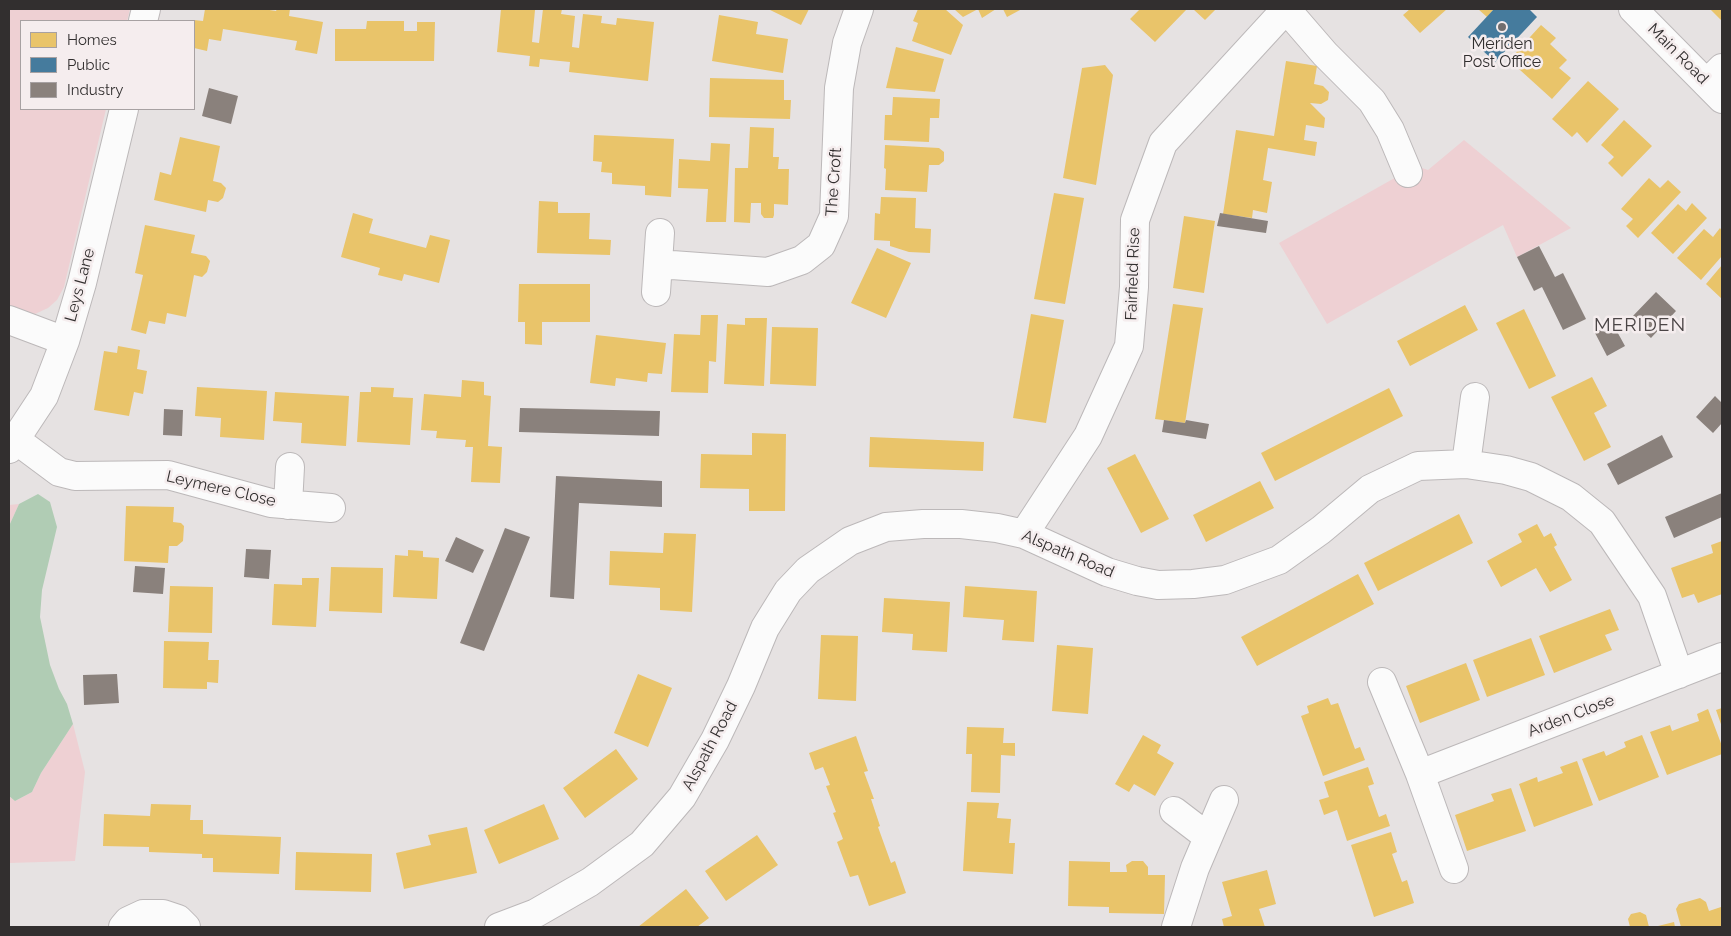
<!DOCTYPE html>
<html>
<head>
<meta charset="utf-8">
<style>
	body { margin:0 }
	#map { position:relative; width:1731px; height:936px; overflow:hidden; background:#e6e2e2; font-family:Raleway,sans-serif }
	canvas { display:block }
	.frame { position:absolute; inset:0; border:10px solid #322f2f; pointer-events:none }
	.legend { position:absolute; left:20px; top:20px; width:175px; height:90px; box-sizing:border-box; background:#f5edee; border:1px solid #a7a1a2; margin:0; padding:6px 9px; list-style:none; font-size:15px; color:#322f2f }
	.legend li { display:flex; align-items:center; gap:10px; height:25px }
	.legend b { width:25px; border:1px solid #a7a1a2 }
</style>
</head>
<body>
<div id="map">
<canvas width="1731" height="936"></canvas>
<div class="frame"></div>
<ul class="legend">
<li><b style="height:14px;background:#e9c46a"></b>Homes</li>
<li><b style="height:14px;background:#457b9d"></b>Public</li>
<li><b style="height:14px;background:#8a817c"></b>Industry</li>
</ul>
</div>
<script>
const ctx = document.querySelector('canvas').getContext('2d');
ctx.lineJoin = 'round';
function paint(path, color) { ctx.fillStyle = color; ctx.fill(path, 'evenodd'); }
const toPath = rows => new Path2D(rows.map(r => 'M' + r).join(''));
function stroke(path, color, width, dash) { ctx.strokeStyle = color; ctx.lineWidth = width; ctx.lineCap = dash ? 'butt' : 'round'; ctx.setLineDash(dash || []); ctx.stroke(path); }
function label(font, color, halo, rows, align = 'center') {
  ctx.font = font + ' Raleway,sans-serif'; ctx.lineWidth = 5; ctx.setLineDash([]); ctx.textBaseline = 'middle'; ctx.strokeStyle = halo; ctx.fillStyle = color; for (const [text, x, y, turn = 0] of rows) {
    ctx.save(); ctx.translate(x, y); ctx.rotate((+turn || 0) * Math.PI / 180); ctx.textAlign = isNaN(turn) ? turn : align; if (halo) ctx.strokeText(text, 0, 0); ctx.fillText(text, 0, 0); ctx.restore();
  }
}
const green = toPath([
	[9,9,130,9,127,21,21,21,21,109,106,109,64,287,57,300,48,308,35,314,9,308],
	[1464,140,1571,228,1517,257,1503,225,1327,324,1279,243,1416,166,1428,170],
	[19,504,9,526,9,505],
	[73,724,85,772,75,861,9,863,9,796,15,801,32,792,41,773]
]);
const water = toPath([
	[38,494,50,502,57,527,42,590,40,617,50,665,59,689,67,704,73,724,41,773,32,792,15,801,9,796,9,526,19,504]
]);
const homes = toPath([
	[205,9,263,9,276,11,277,9,290,9,289,16,323,22,317,54,295,50,297,41,223,29,221,41,209,39,207,51,194,48,194,20,203,21],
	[501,9,535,10,532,42,539,43,543,9,562,9,561,14,575,16,572,47,579,48,583,14,602,16,601,23,616,25,617,18,654,22,648,81,569,72,570,62,540,59,539,67,529,66,530,56,497,52],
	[768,9,809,9,801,25],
	[918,9,945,9,963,25,951,55,912,41,918,23,913,21],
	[954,9,996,9,982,18,978,9,963,17],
	[1003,9,1020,9,1020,10,1007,17],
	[1140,9,1187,9,1155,42,1130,19],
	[1193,9,1216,9,1205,20],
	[1410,9,1447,9,1420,33,1403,15],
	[1478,9,1494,9,1487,17],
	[1710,9,1722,9,1722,19,1721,20],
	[719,15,758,22,756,34,788,39,783,73,712,61],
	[367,21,404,21,404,31,417,31,417,22,435,22,434,61,335,61,335,29,366,29],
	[1541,25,1556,38,1550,44,1567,60,1559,68,1571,78,1552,99,1509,60],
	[896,47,944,59,935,92,886,88],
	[1286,61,1317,66,1314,84,1323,86,1329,92,1328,100,1321,104,1310,103,1325,118,1324,128,1306,125,1304,140,1317,142,1315,156,1268,148,1263,180,1272,182,1267,213,1253,210,1252,218,1223,214,1236,130,1274,136],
	[1105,65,1113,75,1096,185,1063,178,1082,68],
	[710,78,784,80,784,100,791,100,790,119,709,117],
	[1588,81,1619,109,1587,143,1577,132,1572,137,1552,119],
	[893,97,940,99,939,118,930,118,929,142,884,140,885,115,892,115],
	[1624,120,1652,146,1622,177,1608,163,1614,157,1601,145],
	[750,127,774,128,773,157,779,157,778,169,789,169,788,205,774,204,774,215,773,218,764,218,761,214,761,203,751,203,750,223,734,222,735,168,748,168],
	[594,135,674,139,671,197,645,195,645,186,612,184,612,173,601,172,602,162,593,161],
	[180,137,220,146,213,181,221,183,226,188,223,198,218,202,208,200,206,212,154,200,160,172,171,175],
	[711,143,730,144,726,222,706,222,708,189,678,188,679,159,710,161],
	[885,145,939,148,944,152,944,161,939,165,929,165,927,192,885,190,886,169,884,168],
	[1649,178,1660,188,1668,180,1681,192,1638,238,1626,226,1633,219,1621,209],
	[1054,193,1084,198,1065,304,1034,299],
	[881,197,916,198,915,228,931,229,930,253,909,252,890,246,890,241,874,240,875,213,880,214],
	[539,201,558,202,558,213,590,213,589,239,611,240,610,255,537,253],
	[1692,203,1707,218,1673,254,1651,233,1678,204,1686,211],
	[353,213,373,219,369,233,426,248,430,235,450,240,439,283,404,274,402,281,378,275,380,268,341,257],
	[1184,216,1215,221,1204,293,1173,288],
	[145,225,195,235,191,253,206,256,210,261,207,272,202,277,194,275,186,317,167,313,165,324,149,321,146,334,131,330,143,275,135,273],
	[1720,228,1722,231,1722,256,1701,280,1677,258,1704,229,1713,237],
	[877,248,911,263,886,318,851,303],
	[1722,265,1722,299,1706,284],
	[519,284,590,284,590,322,542,322,542,345,525,344,525,322,518,322],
	[1173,304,1203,308,1185,423,1155,419],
	[1465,305,1478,330,1410,366,1397,341],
	[1524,309,1556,376,1529,389,1496,323],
	[1031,314,1064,320,1046,423,1013,418],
	[701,315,718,315,716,362,709,361,708,393,671,392,674,334,700,335],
	[745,318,767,318,764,386,724,384,727,324,745,325],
	[772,327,818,328,816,386,770,384],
	[596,335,666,343,662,374,648,373,647,382,616,378,615,386,590,383],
	[118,346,140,350,137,369,147,371,143,394,134,392,129,416,94,410,104,351,117,353],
	[1592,377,1607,406,1594,413,1611,447,1584,461,1551,397],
	[462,380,484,382,484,395,491,396,488,446,502,447,500,483,471,482,473,447,465,447,466,440,436,438,437,431,421,430,424,394,461,397],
	[197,387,267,391,264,440,220,437,221,418,195,416],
	[371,387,394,388,393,397,413,398,410,445,357,442,360,392,371,392],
	[1389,388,1403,416,1275,481,1261,453],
	[275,392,349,396,346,446,301,443,302,423,273,421],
	[752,433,786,434,785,511,749,511,749,489,700,488,701,454,752,455],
	[870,437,984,442,983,471,869,467],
	[1135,454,1169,519,1141,533,1107,468],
	[1260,481,1274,508,1206,542,1193,515],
	[126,506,174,507,173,522,181,523,184,526,183,541,177,546,169,546,168,563,124,561],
	[1459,514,1473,543,1378,591,1364,563],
	[1537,524,1544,537,1551,533,1557,545,1554,547,1572,580,1550,592,1536,568,1501,587,1487,561,1522,542,1518,534],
	[664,533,696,534,692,612,660,610,660,588,609,585,610,551,663,553],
	[1722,541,1722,594,1698,603,1694,594,1682,598,1671,568,1713,553,1711,545],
	[408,550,423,551,423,557,439,558,437,599,393,597,395,555,408,556],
	[331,567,383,568,382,613,329,611],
	[1358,574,1374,604,1257,666,1241,637],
	[302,578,319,578,316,627,272,625,274,584,302,585],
	[170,586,213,587,212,633,168,632],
	[965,586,1037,591,1034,642,1002,640,1004,620,963,617],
	[884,598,950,602,947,652,912,650,913,634,882,632],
	[1610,609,1619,630,1605,635,1612,650,1554,673,1539,636],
	[821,635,858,636,856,701,818,699],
	[1531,638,1545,675,1487,697,1473,660],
	[164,641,209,642,208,660,219,660,218,683,207,682,207,689,163,688],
	[1057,645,1093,648,1088,714,1052,711],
	[1466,663,1480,700,1420,723,1406,686],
	[638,674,672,688,648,747,614,733],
	[1328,698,1331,705,1338,703,1355,749,1360,747,1365,760,1323,776,1301,716,1309,713,1307,706],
	[1722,708,1722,727,1716,710],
	[1708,709,1722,746,1722,754,1667,775,1650,732,1670,725,1672,731,1685,726,1699,721,1697,714],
	[967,727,1004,728,1003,743,1015,743,1015,756,1001,755,1000,793,971,792,972,754,966,754],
	[1143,735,1161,745,1157,753,1174,763,1155,796,1134,784,1129,792,1115,784],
	[1642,735,1659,777,1599,801,1582,759,1604,751,1606,756,1626,747,1624,742],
	[856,736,868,771,864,772,874,799,871,799,880,826,878,827,891,863,895,861,906,893,869,906,858,875,850,877,837,842,843,839,833,813,836,812,826,786,830,785,823,767,815,770,809,753],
	[616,749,638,779,585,818,563,788],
	[1577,761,1593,805,1534,827,1519,784,1537,777,1538,782,1563,773,1560,767],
	[1368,767,1374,784,1368,786,1379,817,1386,814,1390,826,1347,841,1337,810,1324,815,1319,800,1329,797,1324,782],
	[1511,788,1526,831,1467,851,1455,815,1494,801,1491,794],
	[967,802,999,803,997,818,1011,819,1009,843,1015,843,1013,874,963,871],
	[151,804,191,805,190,820,203,820,203,834,281,837,279,874,213,872,213,858,202,858,202,854,149,852,149,847,103,846,104,814,150,816],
	[544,804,559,839,499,864,484,830],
	[467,827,477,873,404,889,396,853,431,845,428,835],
	[1391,832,1397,852,1392,854,1402,882,1407,880,1414,903,1374,917,1351,845],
	[757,835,778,865,726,901,705,871],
	[296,852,372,854,371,892,295,890],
	[1069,861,1110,862,1110,872,1127,872,1126,865,1132,861,1143,861,1148,867,1148,875,1165,875,1164,914,1109,913,1109,907,1068,906],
	[1267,870,1276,904,1259,909,1265,927,1224,927,1222,919,1232,916,1222,882],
	[686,889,709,918,697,927,638,927],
	[1700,898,1706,902,1709,911,1721,907,1722,927,1681,927,1676,909,1679,904],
	[1640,912,1646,915,1649,927,1630,927,1628,919,1631,914],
	[1674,922,1675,927,1654,927]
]);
const public = toPath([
	[1494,9,1529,9,1537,17,1495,62,1468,37]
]);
const industry = toPath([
	[209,88,238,96,231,124,202,116],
	[1220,213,1268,221,1266,233,1217,226],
	[1539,246,1555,277,1563,273,1586,319,1563,330,1542,287,1534,291,1517,257],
	[1656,292,1676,311,1651,338,1630,319],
	[1614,326,1625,346,1607,356,1594,331,1601,327,1604,332],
	[1715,396,1722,403,1722,423,1713,433,1696,417],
	[520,408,660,411,659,436,519,432],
	[164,409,183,410,182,436,163,435],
	[1164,420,1185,423,1186,420,1209,424,1206,439,1162,432],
	[1662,435,1673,457,1618,485,1607,464],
	[556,476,662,481,662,507,579,503,574,599,550,597],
	[1722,493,1722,517,1674,538,1665,517],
	[505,528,530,537,484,651,460,643],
	[456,537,484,550,473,573,445,561],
	[246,549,271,550,269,579,244,577],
	[135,566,165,568,163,594,133,592],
	[117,674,119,703,84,705,83,675]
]);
const minor = toPath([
	[1288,9,1293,17,1325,54,1372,101,1390,130,1408,173],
	[143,21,146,9],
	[1707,83,1722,68],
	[658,264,768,272,802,260,821,245,834,216,839,88,847,43,859,9],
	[656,292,660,233],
	[9,320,65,341],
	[16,440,59,472,75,476,168,475,271,503,331,508],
	[9,449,44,396,65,341,82,283,124,109],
	[1466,464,1475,397],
	[288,505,290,467],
	[1024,534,1088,436,1129,346,1134,287,1135,220,1163,143,1286,9],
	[1382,682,1420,774,1454,869],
	[1420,774,1722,657],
	[1174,811,1208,837],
	[123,927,128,921,143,914,163,914,178,919,186,927],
	[499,927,536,913,590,882,642,844,682,797,715,740,741,686,765,628,788,591,808,570,850,541,886,527,923,524,961,524,997,528,1024,534,1107,572,1137,581,1158,585,1193,584,1225,580,1279,560,1321,530,1370,489,1418,466,1466,464,1506,470,1531,477,1571,497,1602,522,1652,596,1679,674],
	[1176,927,1195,868,1224,800]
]);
const secondary = toPath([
	[1633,9,1722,99]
]);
const markers = [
	[1502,27,5,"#716e6e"]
];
const poiNames = [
	["Meriden",1502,44],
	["Post Office",1502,62]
];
const streetNames = [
	["Main Road",1678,54,45],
	["The Croft",834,182,-86],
	["Fairfield Rise",1133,274,-88],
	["Leys Lane",80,285,-75],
	["Leymere Close",221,489,13],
	["Alspath Road",1068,554,23],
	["Arden Close",1571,716,-21],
	["Alspath Road",710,746,-62]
];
const quarterNames = [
	["MERIDEN",1640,325]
];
paint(green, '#eed0d3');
paint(water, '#b0ccb4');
paint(homes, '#e9c46a');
paint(public, '#457b9d');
paint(industry, '#8a817c');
stroke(minor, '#bcb8b9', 30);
stroke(secondary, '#bcb8b9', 30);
stroke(minor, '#fbfbfb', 28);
stroke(secondary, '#fbfbfb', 28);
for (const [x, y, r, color] of markers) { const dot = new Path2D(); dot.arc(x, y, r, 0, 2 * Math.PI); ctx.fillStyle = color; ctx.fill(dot); stroke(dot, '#f5edee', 2); }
label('16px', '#322f2f', '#f5edee', poiNames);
label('16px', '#322f2f', '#f5edee', streetNames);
ctx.letterSpacing = '1px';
label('19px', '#4b4546', '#f5edee', quarterNames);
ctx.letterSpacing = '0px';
</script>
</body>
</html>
